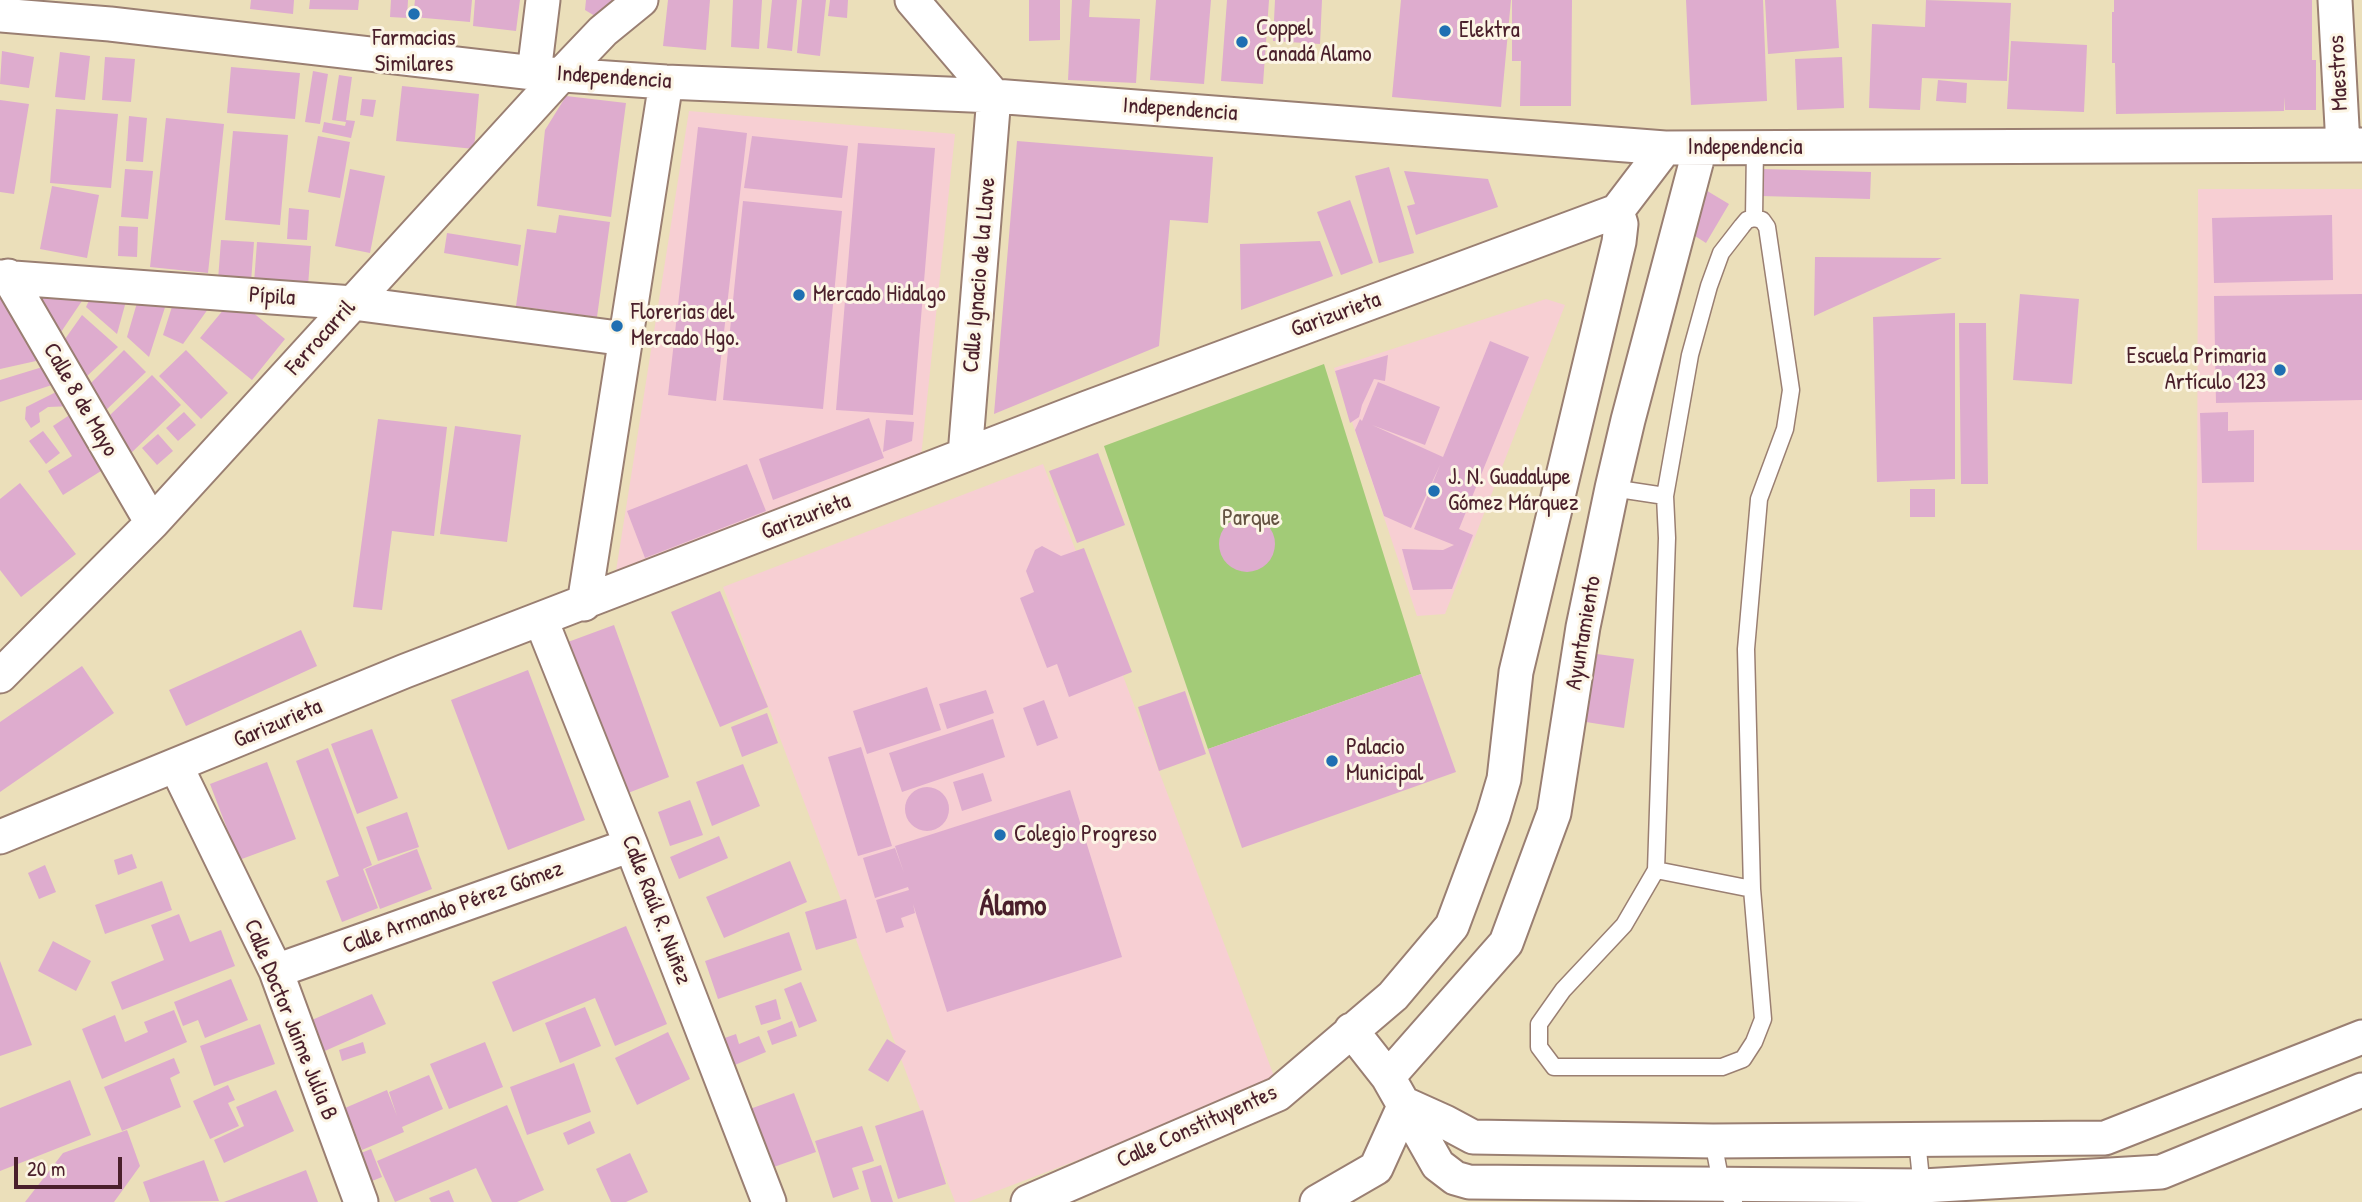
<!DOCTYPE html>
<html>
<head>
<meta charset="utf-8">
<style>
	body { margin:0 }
	#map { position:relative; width:2362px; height:1202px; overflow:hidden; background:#ebdfba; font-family:"Patrick Hand",sans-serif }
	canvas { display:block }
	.scale { position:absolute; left:14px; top:1157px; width:108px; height:32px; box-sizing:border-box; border:4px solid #4a1f2b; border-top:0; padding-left:9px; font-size:21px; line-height:24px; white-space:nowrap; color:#4a1f2b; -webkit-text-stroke:5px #fcf5e5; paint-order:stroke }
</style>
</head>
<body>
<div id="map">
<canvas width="2362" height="1202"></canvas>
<div class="scale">20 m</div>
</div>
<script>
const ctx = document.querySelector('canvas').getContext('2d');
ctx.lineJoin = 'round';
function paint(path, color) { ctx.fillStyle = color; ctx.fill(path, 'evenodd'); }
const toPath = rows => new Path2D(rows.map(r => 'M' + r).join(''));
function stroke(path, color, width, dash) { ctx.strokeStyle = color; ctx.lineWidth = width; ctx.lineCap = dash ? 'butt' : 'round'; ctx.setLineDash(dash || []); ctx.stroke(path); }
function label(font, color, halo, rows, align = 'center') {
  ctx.font = font + ' "Patrick Hand",sans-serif'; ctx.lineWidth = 6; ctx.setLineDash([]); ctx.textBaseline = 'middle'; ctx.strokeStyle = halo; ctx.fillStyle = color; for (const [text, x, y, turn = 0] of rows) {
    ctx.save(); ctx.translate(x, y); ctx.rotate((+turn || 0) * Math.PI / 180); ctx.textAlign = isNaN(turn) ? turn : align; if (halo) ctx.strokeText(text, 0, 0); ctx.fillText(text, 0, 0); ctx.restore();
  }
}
const built = toPath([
	[689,111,955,134,921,457,616,571],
	[2198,189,2362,189,2362,550,2197,550],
	[1546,299,1565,305,1445,614,1417,616,1334,368],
	[1043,464,1277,1084,968,1202,955,1202,723,587]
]);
const green = toPath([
	[1324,364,1421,674,1208,749,1104,446]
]);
const building = toPath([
	[251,0,294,0,293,14,250,9],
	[310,0,359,0,358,10,309,9],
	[391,0,408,0,407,18,390,17],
	[415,0,472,0,470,22,413,17],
	[475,0,520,0,516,31,473,26],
	[586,0,614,0,595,16,585,10],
	[668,0,710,0,706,50,663,46],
	[733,0,762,0,759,49,731,47],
	[772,0,797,0,792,51,767,48],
	[802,0,826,0,820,56,797,53],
	[830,0,848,0,847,18,828,16],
	[1029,0,1060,0,1060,40,1029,41],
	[1072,0,1090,0,1089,17,1140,19,1136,83,1068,80],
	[1156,0,1211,0,1204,84,1150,80],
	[1227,0,1269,0,1263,84,1221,81],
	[1275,0,1322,0,1320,44,1273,41],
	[1401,0,1511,0,1501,107,1392,97],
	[1512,0,1572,0,1571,106,1520,106,1521,61,1512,61],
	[1686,0,1763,0,1767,101,1691,105],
	[1765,0,1836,0,1839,48,1768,54],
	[1926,0,2011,3,2007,81,1922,78,1920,110,1869,108,1872,24,1925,27],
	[2114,0,2312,0,2312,60,2316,60,2316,110,2285,110,2284,97,2284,111,2116,114,2115,63,2112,63,2112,12,2114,12],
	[2011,41,2087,45,2084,112,2007,109],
	[2,51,34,57,29,88,0,84],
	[60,52,90,56,85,100,55,97],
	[105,57,135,59,131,102,102,100],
	[1842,57,1844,108,1797,110,1795,59],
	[231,67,300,73,295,119,227,113],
	[313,71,328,74,320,124,305,122],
	[339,75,352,77,346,120,355,121,351,138,322,132,324,122,345,126,346,122,332,120],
	[1938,80,1967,83,1966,103,1936,101],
	[402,86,479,94,474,149,396,141],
	[566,96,626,103,611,217,537,206,545,130],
	[362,99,376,100,373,117,360,115],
	[0,100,29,104,14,194,0,192],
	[56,109,118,114,111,188,50,183],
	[129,116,147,118,143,162,126,161],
	[166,118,224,124,208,273,150,267],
	[698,127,747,133,716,401,668,395],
	[233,131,288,135,280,225,225,220],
	[318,136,350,142,340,198,308,192],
	[752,136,848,146,842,198,744,188],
	[1017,141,1213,157,1208,223,1170,220,1159,346,994,414],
	[858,143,935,148,913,415,836,410],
	[1389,167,1414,253,1379,263,1355,176],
	[125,169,153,171,148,219,121,217],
	[350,169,385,176,370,253,335,246],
	[1762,169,1871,172,1870,199,1761,196],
	[1404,171,1488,179,1498,207,1416,235,1407,206,1415,204],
	[52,186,99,195,87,258,40,249],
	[1704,189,1729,204,1706,243,1681,227],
	[1350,200,1373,263,1341,275,1317,212],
	[743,201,842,211,823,409,723,400],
	[289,208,309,210,307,240,287,239],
	[559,215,610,222,597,317,516,306,527,229,556,233],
	[2332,215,2333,280,2214,283,2212,218],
	[119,226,138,227,137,257,118,256],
	[447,233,521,245,518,266,444,253],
	[221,240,254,242,251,282,218,280],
	[1320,241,1333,276,1241,310,1240,244],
	[257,242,311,246,308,286,254,283],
	[1815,257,1942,258,1814,316],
	[26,286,86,295,59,335],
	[0,288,29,328,36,361,0,369],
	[93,292,128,294,117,334,86,307],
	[176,294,213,302,183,344,163,335],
	[2020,294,2079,299,2072,384,2013,380],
	[2362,294,2362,400,2216,403,2214,296],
	[139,296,168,298,149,357,127,337],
	[234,297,285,339,252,380,200,338],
	[1955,313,1955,479,1877,482,1873,317],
	[82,315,118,347,86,377,65,339],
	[1959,323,1986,323,1988,484,1961,484],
	[1490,341,1529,357,1459,529,1473,535,1452,589,1413,590,1402,549,1443,550,1454,545,1414,529,1440,465,1411,528,1384,516,1355,430,1360,419,1362,421,1378,382,1440,407,1425,445,1372,425,1443,457],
	[124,350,146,372,104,412,91,383],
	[186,350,228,393,201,419,159,376],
	[1388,355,1385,381,1374,379,1362,405,1359,417,1350,423,1335,371],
	[49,365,61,382,0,402,0,380],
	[152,375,181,405,129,455,110,415],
	[64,388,73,406,48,407,39,413,40,422,31,428,25,419,26,407],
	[77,410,112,464,63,495,48,471,72,456,53,426],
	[184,412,196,425,178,441,166,428],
	[2228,412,2228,431,2254,430,2254,482,2202,483,2200,413],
	[869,418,884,458,773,500,759,459],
	[378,419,447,427,434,536,392,531,382,610,353,607],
	[886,420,914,422,912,441,883,452],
	[455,426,521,435,507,542,440,534],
	[43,431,60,453,46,464,29,441],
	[158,434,173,451,157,465,142,448],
	[1098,453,1125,525,1077,543,1049,471],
	[747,464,766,511,645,558,627,511],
	[20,483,76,554,21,597,0,570,0,499],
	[1910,489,1935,489,1935,517,1910,517],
	'1219 544a28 28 0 1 1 56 0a28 28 0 1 1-56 0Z',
	[1042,546,1061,556,1084,548,1132,672,1069,697,1057,664,1047,668,1020,598,1034,592,1026,571,1035,550],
	[720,591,768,707,720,727,671,612],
	[614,625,669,777,623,795,568,642],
	[301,630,317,666,186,726,169,690],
	[1597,654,1634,659,1624,728,1586,722],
	[82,666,114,713,0,792,0,722],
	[528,670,585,820,508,850,451,700],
	[1421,674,1456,772,1242,848,1208,749],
	[927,687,941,730,867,754,853,711],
	[986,690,994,713,947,729,939,704],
	[1185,691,1206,754,1159,771,1138,707],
	[1044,700,1058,738,1037,746,1023,708],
	[767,713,778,743,742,757,731,727],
	[993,719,1005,757,902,792,889,753],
	[372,729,398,798,357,814,331,744],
	[861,747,892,846,858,856,828,757],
	[328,748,372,865,363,869,378,908,342,922,326,881,339,876,296,761],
	[267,762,296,839,239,860,210,784],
	[743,764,760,806,712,826,696,782],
	[983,773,992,801,962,811,953,782],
	'905 809a22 22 0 1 1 44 0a22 22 0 1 1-44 0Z',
	[1070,790,1122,957,947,1012,913,904,915,913,901,918,904,927,886,933,876,900,909,890,908,887,875,898,863,858,895,848,904,873,895,846],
	[690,800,703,835,670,846,658,812],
	[407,812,419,847,378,861,366,827],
	[719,836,728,858,679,879,670,857],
	[417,849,432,889,380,909,365,869],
	[132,854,137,868,118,875,114,860],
	[790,861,807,902,724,938,706,897],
	[45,865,56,892,39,899,28,873],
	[162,881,172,910,105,934,95,905],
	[846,899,857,938,816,950,805,912],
	[179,914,190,942,221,930,235,966,122,1010,111,982,164,960,151,925],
	[626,926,667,1024,615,1046,595,998,513,1032,492,982],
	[789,932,802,970,718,999,705,961],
	[53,941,91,961,76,991,38,971],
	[0,961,32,1045,0,1056],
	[231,979,248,1020,205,1038,198,1020,183,1026,174,1002],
	[801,982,817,1021,799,1028,784,989],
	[372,994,386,1024,318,1054,305,1023],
	[776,999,781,1019,761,1025,755,1006],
	[585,1007,601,1046,560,1063,545,1023],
	[174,1010,187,1042,102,1079,82,1029,115,1015,125,1042,148,1032,144,1022],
	[792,1021,797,1036,772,1045,767,1031],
	[260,1024,275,1064,214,1086,200,1046],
	[668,1032,690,1079,637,1105,615,1058],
	[736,1034,739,1044,759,1036,766,1052,730,1067,719,1040],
	[887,1039,906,1051,888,1082,868,1070],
	[363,1042,366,1053,342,1061,339,1050],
	[485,1042,503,1087,449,1109,430,1064],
	[174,1058,180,1073,170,1078,181,1107,122,1131,104,1087],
	[574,1063,591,1112,527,1135,510,1087],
	[429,1075,443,1109,402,1127,404,1132,362,1150,345,1108,387,1090,397,1116,389,1092],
	[70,1080,91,1135,0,1171,0,1108],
	[228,1085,235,1100,228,1103,239,1126,210,1139,193,1101],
	[276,1090,294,1131,224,1163,214,1140,244,1126,236,1107],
	[794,1093,816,1152,771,1168,750,1109],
	[507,1105,544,1190,517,1202,492,1202,476,1168,395,1202,377,1161],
	[923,1110,946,1184,898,1199,875,1126],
	[590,1121,595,1133,568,1145,563,1133],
	[862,1126,874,1161,852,1168,859,1189,833,1198,815,1141],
	[127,1130,140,1166,114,1202,25,1202,63,1153],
	[371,1149,382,1177,372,1181,361,1153],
	[630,1153,648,1192,626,1202,611,1202,596,1169],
	[204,1160,219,1201,150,1202,143,1182],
	[881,1165,893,1202,871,1202,862,1171],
	[306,1170,318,1202,224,1202],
	[449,1190,454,1202,431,1202,429,1198]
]);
const lane = toPath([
	[1754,218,1762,220,1767,227,1791,390,1785,429,1759,499,1746,649,1752,889,1763,1019,1754,1042,1743,1059,1722,1067,1554,1067,1539,1047,1539,1024,1563,990,1624,925,1656,870,1667,538,1665,496,1690,355,1709,286,1721,253,1742,226,1747,220,1754,218],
	[1754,218,1755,148],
	[1612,488,1665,496],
	[1656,870,1752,889],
	[1917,1140,1922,1189],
	[1713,1141,1721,1183,1734,1202]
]);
const street = toPath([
	[912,0,994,96,965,455],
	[2335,0,2343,145],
	[0,15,110,24,534,73,666,82,994,96,1665,148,2362,145],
	[534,73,543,0],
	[1617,211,1665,148],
	[8,276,152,523],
	[0,277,353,303,626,339],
	[584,604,666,82],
	[541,620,631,845,769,1202],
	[0,676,152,523,562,74,603,31,641,0],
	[176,766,276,971,361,1202],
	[0,837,405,671,1087,408,1617,211],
	[276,971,631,845],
	[1351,1030,1388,1077,1438,1165,1455,1178,1469,1182,1923,1186,2161,1172,2362,1090],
	[1388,1077,1506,943,1554,813,1583,627,1612,488,1628,420,1700,148],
	[1405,1104,1445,1122,1473,1137,1713,1141,2105,1138,2362,1037],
	[1028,1202,1278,1094,1393,996,1452,926,1493,816,1504,779,1516,672,1619,242,1621,224,1617,211],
	[1317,1202,1376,1168,1405,1104]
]);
const markers = [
	[414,14,7,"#1f6fb2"],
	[1445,31,7,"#1f6fb2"],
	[1242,42,7,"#1f6fb2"],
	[799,295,7,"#1f6fb2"],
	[617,326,7,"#1f6fb2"],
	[2280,370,7,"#1f6fb2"],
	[1434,491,7,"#1f6fb2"],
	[1332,761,7,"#1f6fb2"],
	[1000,835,7,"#1f6fb2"]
];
const poiNames = [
	["Coppel",1256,29],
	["Canadá Alamo",1256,55],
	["Elektra",1459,31],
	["Farmacias",414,39,"center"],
	["Similares",414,65,"center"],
	["Mercado Hidalgo",813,295],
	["Florerias del",631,313],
	["Mercado Hgo.",631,339],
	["Escuela Primaria",2266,357,"right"],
	["Artículo 123",2266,383,"right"],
	["J. N. Guadalupe",1448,478],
	["Gómez Márquez",1448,504],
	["Palacio",1346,748],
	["Municipal",1346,774],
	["Colegio Progreso",1014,835]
];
const streetNames = [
	["Maestros",2339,73,-93],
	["Independencia",614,78,4],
	["Independencia",1180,110,4],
	["Independencia",1745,148],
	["Calle Ignacio de la Llave",980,275,-85],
	["Pípila",272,297,4],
	["Garizurieta",1336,315,-20],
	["Ferrocarril",321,338,-48],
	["Calle 8 de Mayo",80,400,60],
	["Garizurieta",806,517,-21],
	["Ayuntamiento",1584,633,-80],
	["Garizurieta",278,724,-23],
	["Calle Armando Pérez Gómez",453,908,-20],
	["Calle Raúl R. Nuñez",656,910,69],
	["Calle Doctor Jaime Julia B",290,1020,68],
	["Calle Constituyentes",1197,1127,-24]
];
const parkNames = [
	["Parque",1251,519]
];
const districtNames = [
	["Álamo",1013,907]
];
paint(built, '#f7cfd3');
paint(green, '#a2cb77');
paint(building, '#deacce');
stroke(lane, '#9a7f72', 19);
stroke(street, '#9a7f72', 37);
stroke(lane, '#fff', 16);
stroke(street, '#fff', 33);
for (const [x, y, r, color] of markers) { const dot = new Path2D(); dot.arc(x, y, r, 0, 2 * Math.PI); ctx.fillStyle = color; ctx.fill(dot); stroke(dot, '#fcf5e5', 2.5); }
label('23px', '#4a1f2b', '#fcf5e5', poiNames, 'left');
label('23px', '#4a1f2b', '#fcf5e5', streetNames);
label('23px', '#645342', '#fcf5e5', parkNames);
label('bold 30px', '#4a1f2b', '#fcf5e5', districtNames);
</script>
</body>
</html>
